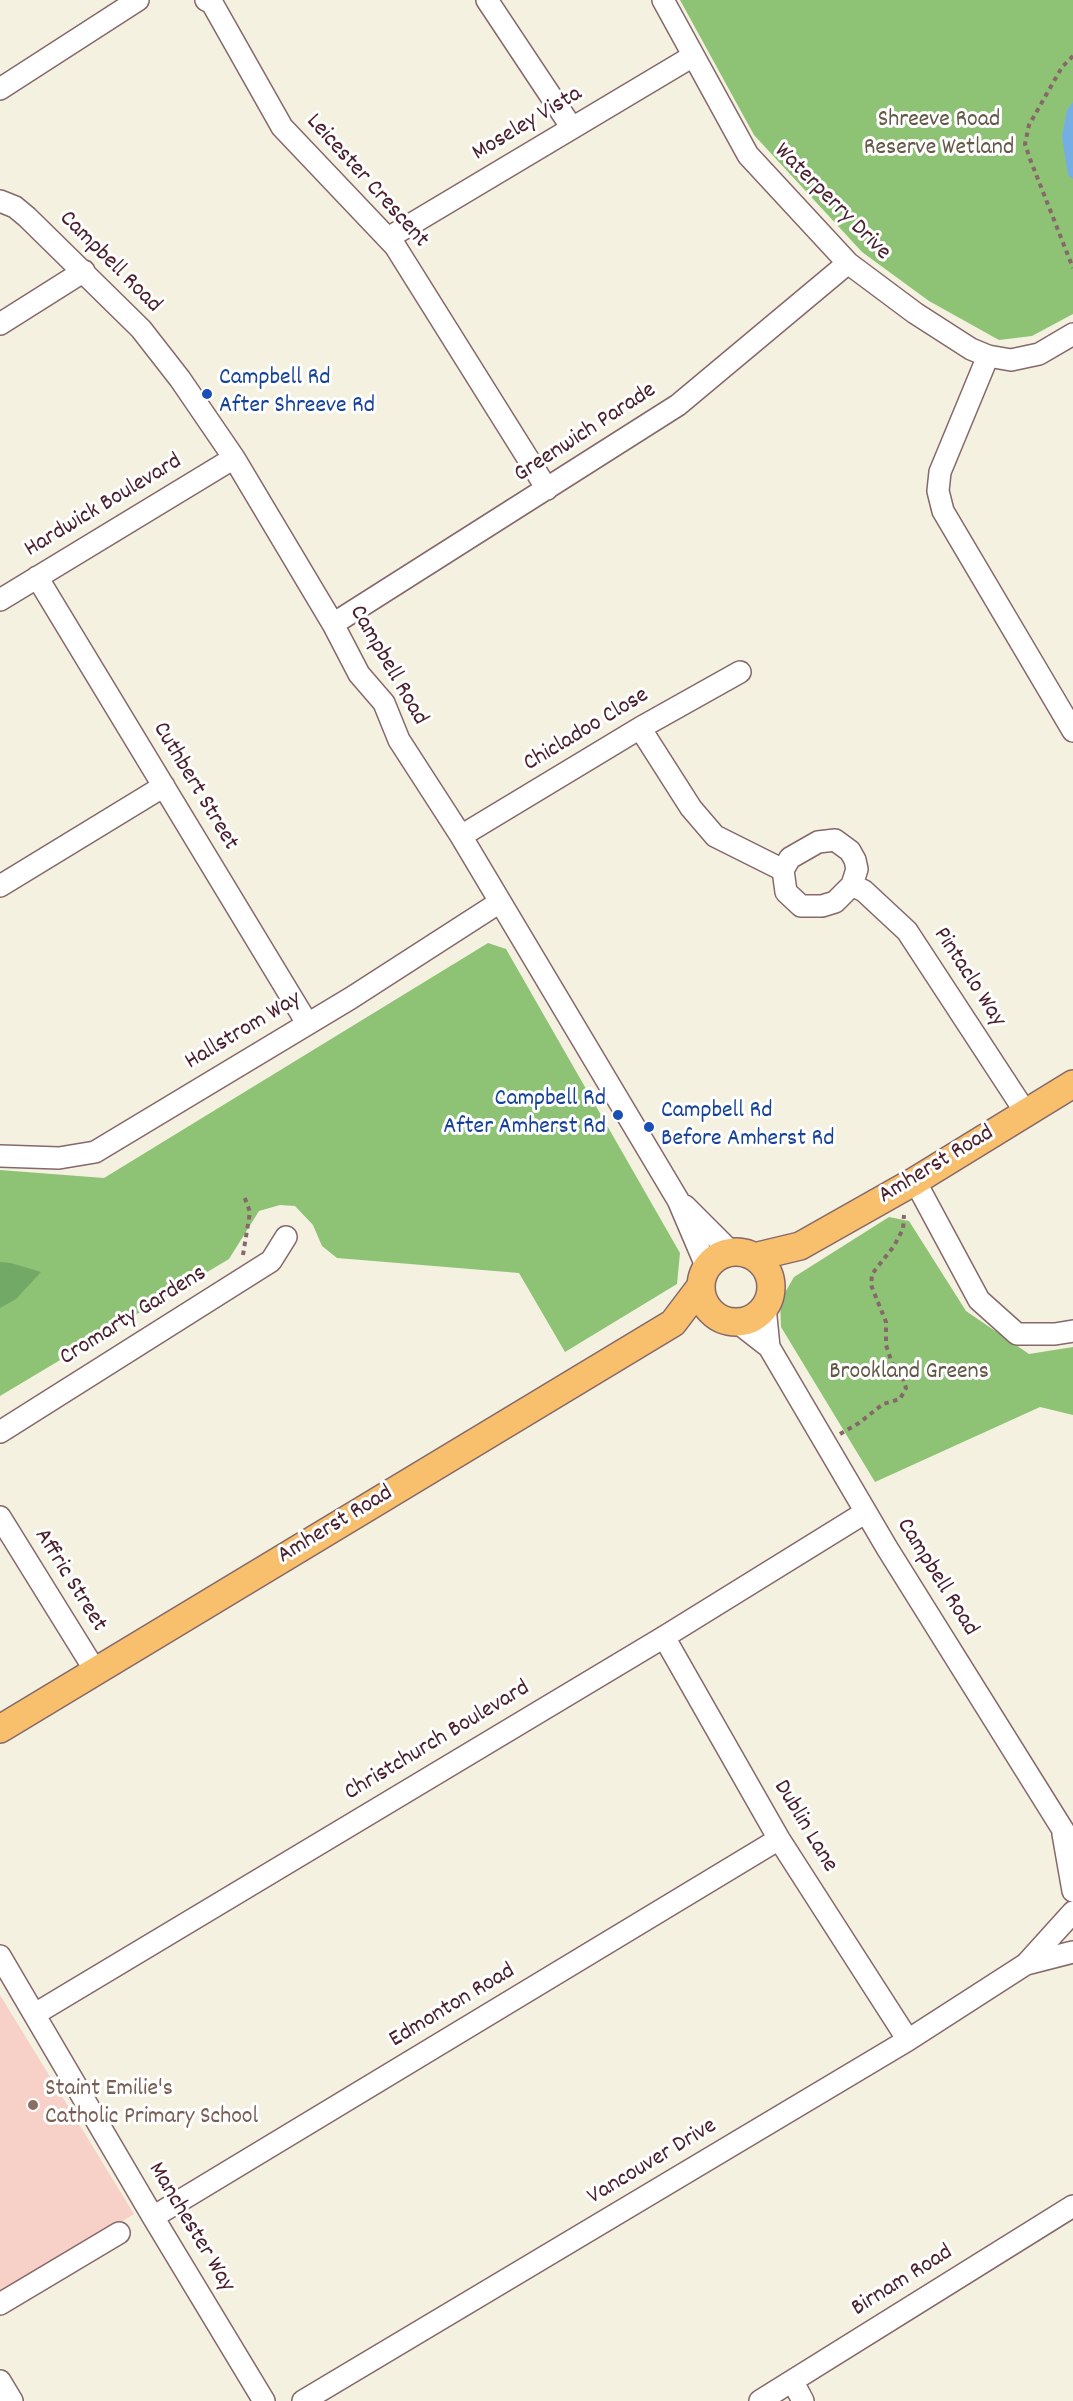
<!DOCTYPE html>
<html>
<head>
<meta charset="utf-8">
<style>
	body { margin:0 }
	canvas { display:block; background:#f4f1e0 }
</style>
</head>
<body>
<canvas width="1073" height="2401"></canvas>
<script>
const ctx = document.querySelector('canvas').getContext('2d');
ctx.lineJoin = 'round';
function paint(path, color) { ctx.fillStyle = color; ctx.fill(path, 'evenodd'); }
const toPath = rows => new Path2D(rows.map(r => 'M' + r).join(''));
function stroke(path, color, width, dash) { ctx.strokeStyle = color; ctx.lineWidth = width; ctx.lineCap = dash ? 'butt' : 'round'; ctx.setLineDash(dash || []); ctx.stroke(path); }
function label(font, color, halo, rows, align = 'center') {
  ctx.font = font + ' Dekko,sans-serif'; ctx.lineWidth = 6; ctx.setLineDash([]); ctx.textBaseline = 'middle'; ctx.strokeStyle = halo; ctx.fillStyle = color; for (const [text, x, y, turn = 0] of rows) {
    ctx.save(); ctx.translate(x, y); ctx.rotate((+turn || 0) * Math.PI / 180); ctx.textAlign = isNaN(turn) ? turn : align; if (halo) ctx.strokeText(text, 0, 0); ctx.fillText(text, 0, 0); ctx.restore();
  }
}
const built = toPath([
	[0,1995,134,2214,0,2297]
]);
const green = toPath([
	[680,0,1073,0,1073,314,1032,336,999,340,929,301,862,252,754,135],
	[488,943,506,949,680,1253,677,1284,565,1352,519,1273,337,1258,322,1246,313,1225,295,1206,280,1205,259,1211,229,1259,0,1396,0,1170,104,1178],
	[889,1217,909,1221,966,1311,1029,1354,1073,1347,1073,1415,1040,1407,875,1482,781,1327,780,1301,794,1277]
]);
const forest = toPath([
	[0,1262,11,1263,41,1272,16,1299,0,1308]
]);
const water = toPath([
	[1073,102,1073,179,1068,175,1062,136,1067,110]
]);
const path = toPath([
	[1073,56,1062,67,1029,125,1025,144,1030,159,1073,268],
	[243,1255,250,1212,244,1196],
	[840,1434,859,1423,883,1404,900,1399,906,1388,902,1375,892,1363,886,1345,886,1322,871,1285,872,1274,894,1246,903,1229,904,1215]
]);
const minor = toPath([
	[206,0,212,3,282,127,395,246,547,489],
	[487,0,572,128],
	[663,0,748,155,848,263,915,313,971,349,988,356,1011,360,1039,354,1073,334],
	[0,89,138,0],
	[0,201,15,207,27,217,141,329,180,379,234,458,333,624,359,674,384,703,399,740,461,836,678,1200,707,1268],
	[388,238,693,56],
	[0,324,84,271],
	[988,356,940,472,938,491,943,511,1073,731],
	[37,577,307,1023],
	[0,600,234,458],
	[333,624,678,405,848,263],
	[640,728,691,808,715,836,783,870],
	[461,836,640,728,740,672],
	[835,840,850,851,855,860,857,869,852,885,835,902,822,906,801,906,786,892,783,870,790,858,818,842,835,840],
	[852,885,864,891,907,931,1026,1113],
	[0,886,164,786],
	[0,1156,59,1158,95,1152,351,998,500,902],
	[915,1181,979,1300,1017,1334,1055,1334,1073,1331],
	[685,1206,732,1253],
	[765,1307,769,1347],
	[737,1322,769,1347,887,1548,1073,1846],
	[0,1432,271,1261,286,1237],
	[0,1517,96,1672],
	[664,1637,779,1839,908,2040],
	[1063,1834,1073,1891],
	[0,1956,153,2217,264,2401],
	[1026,1964,1073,1952],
	[35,2014,664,1637,866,1512],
	[153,2217,779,1839],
	[0,2304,119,2233],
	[0,2381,12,2401],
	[793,2382,803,2401],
	[303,2401,908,2040,1026,1964,1073,1912],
	[760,2401,1073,2206]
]);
const major = toPath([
	'701 1287a35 35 0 1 1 70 0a35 35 0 1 1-70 0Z',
	[754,1257,800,1246,915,1181,1073,1084],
	[0,1729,673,1323,701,1286]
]);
const markers = [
	[207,394,6,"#1a4fb4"],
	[618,1115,6,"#1a4fb4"],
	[649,1127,6,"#1a4fb4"],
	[33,2105,6,"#8d6e63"]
];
const parkNames = [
	["Shreeve Road",939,122],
	["Reserve Wetland",939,150],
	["Brookland Greens",909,1374]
];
const streetNames = [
	["Moseley Vista",528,125,-31],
	["Leicester Crescent",366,182,48],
	["Waterperry Drive",831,203,45],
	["Campbell Road",109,263,45],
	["Greenwich Parade",586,434,-33],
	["Hardwick Boulevard",104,507,-31],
	["Campbell Road",387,666,60],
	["Chicladoo Close",587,731,-31],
	["Cuthbert Street",194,787,59],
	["Pintaclo Way",968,978,57],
	["Hallstrom Way",244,1032,-31],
	["Amherst Road",937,1166,-31],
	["Cromarty Gardens",134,1317,-32],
	["Amherst Road",336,1526,-31],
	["Campbell Road",936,1578,58],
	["Affric Street",69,1581,58],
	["Christchurch Boulevard",438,1742,-31],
	["Dublin Lane",804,1827,59],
	["Edmonton Road",453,2007,-31],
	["Vancouver Drive",653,2163,-31],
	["Manchester Way",190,2228,59],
	["Birnam Road",903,2282,-32]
];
const transitNames = [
	["Campbell Rd",219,380],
	["After Shreeve Rd",219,408],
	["Campbell Rd",606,1101,"right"],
	["After Amherst Rd",606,1129,"right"],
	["Campbell Rd",661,1113],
	["Before Amherst Rd",661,1141]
];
const educationNames = [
	["Staint Emilie's",45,2091],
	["Catholic Primary School",45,2119]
];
paint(built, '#f7d1c8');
paint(green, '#8ec375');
paint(forest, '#72a966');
paint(water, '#75aee5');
stroke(minor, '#86686a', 24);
stroke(major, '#86686a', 30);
stroke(path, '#86686a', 4, [4.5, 4.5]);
stroke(minor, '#fff', 21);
stroke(major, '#f8bf6c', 27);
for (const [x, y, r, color] of markers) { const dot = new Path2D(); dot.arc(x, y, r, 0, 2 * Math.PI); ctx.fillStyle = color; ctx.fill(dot); stroke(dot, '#fff', 2); }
label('24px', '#625845', '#fff', parkNames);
label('24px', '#4a1f2b', '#fff', streetNames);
label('24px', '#164399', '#fff', transitNames, 'left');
label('24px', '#785e54', '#fff', educationNames, 'left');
</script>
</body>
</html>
